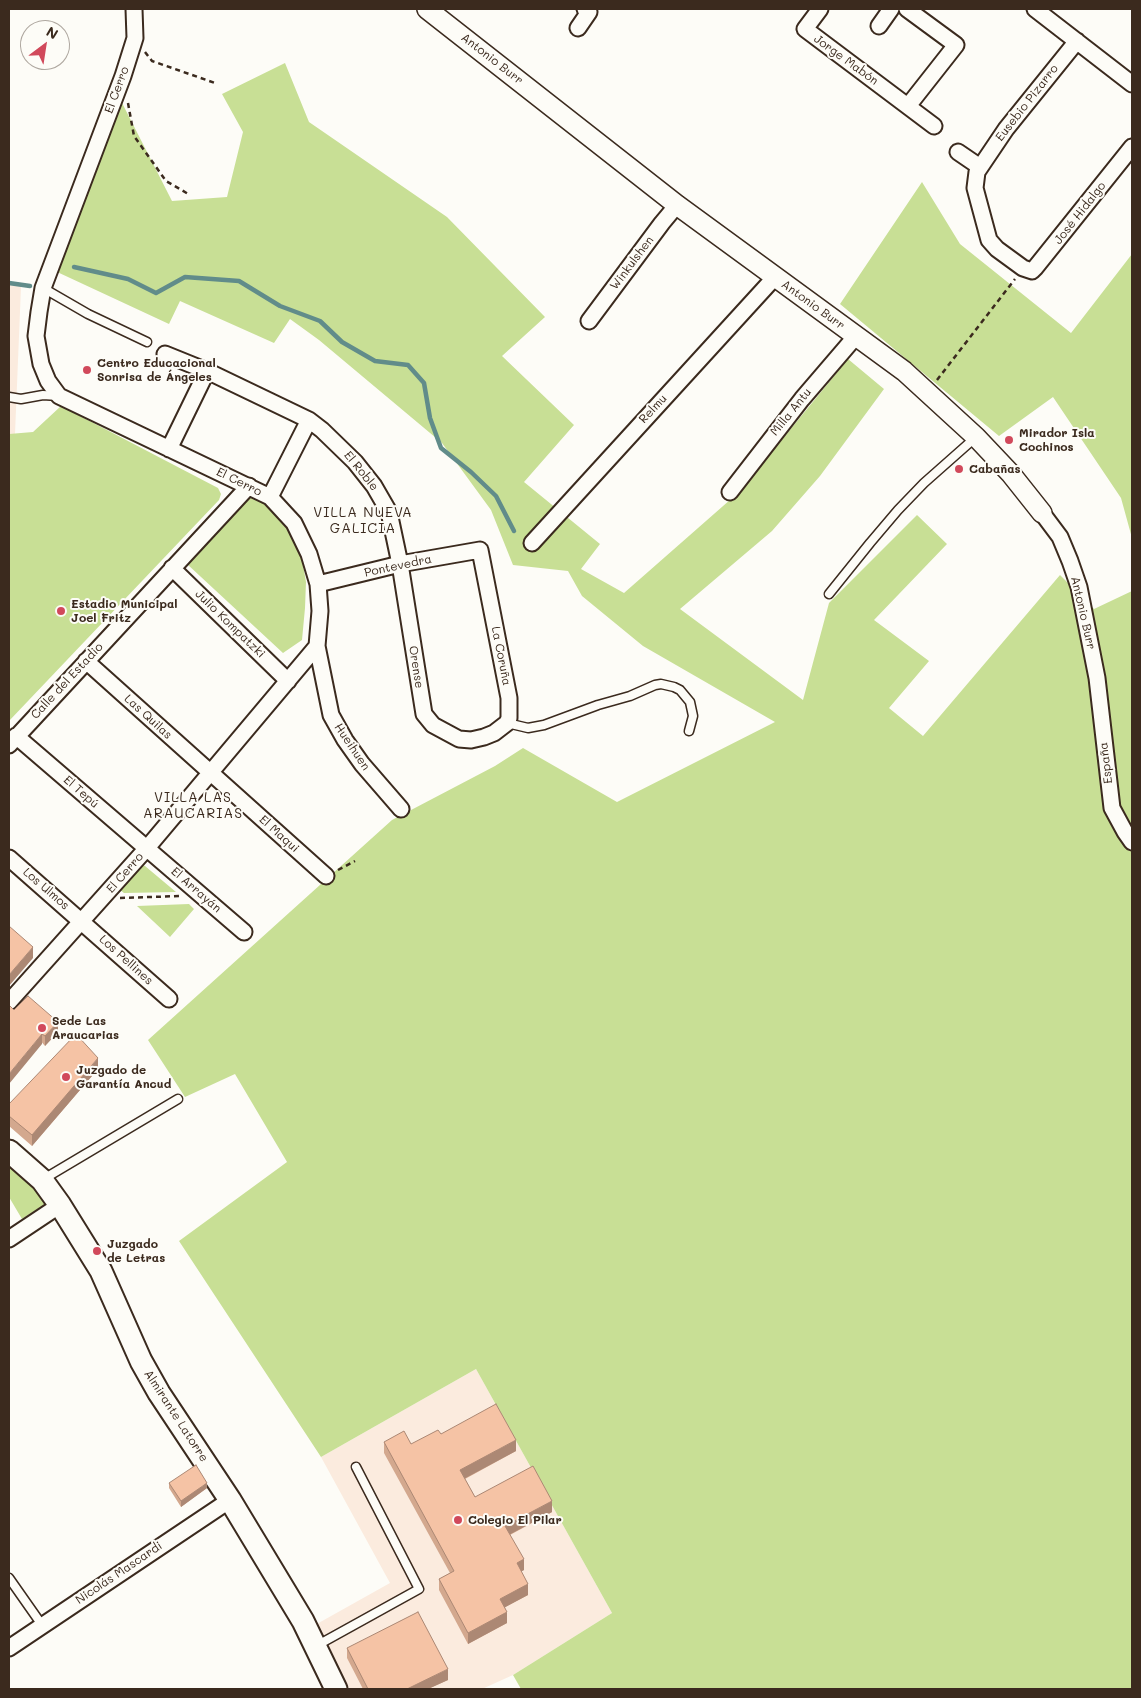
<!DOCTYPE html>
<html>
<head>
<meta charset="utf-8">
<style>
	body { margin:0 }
	#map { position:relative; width:1141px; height:1698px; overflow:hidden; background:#fdfcf7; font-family:Mali,sans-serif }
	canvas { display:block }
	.frame { position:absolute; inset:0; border:10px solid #3b2a1e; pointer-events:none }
	.north { position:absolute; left:20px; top:20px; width:50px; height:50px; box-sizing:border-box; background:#fdfcf7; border:1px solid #afa8a0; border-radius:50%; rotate:31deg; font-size:14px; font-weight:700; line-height:20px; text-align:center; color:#3b2a1e }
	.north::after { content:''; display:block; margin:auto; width:18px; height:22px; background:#d1495b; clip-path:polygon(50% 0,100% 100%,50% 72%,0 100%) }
</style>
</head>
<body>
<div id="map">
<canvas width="1141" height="1698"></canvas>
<div class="frame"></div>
<div class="north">N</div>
</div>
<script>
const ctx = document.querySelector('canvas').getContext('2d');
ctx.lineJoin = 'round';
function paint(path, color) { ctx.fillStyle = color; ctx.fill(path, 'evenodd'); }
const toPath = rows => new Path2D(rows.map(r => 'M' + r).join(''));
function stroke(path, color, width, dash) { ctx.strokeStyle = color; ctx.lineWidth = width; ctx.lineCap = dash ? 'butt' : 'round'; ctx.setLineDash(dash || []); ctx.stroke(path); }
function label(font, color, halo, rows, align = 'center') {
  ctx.font = font + ' Mali,sans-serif'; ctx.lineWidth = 4; ctx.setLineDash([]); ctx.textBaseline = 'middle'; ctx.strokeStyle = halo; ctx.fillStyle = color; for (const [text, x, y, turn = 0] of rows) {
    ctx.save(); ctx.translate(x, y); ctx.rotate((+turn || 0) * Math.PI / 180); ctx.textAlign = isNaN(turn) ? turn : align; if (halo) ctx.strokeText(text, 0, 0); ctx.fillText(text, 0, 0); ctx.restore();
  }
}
const built = toPath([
	[9,283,21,287,15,434,9,435],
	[476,1369,612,1613,513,1675,482,1689,346,1689,315,1625,390,1583,321,1457]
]);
const green = toPath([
	[285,63,309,122,447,217,545,317,502,356,574,425,524,482,600,544,581,569,624,593,739,492,848,359,884,389,820,476,772,531,680,609,803,700,829,603,917,515,947,544,874,620,929,661,889,708,923,736,1060,575,1094,609,1132,591,1132,1689,521,1689,513,1675,612,1613,476,1369,321,1457,179,1241,287,1162,235,1074,185,1097,148,1040,392,820,495,766,523,748,617,802,775,722,643,646,582,596,568,571,513,565,491,510,442,443,319,340,290,319,274,343,180,301,169,324,55,271,119,97,172,201,227,197,243,132,222,94],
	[922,182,960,244,1071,333,1132,254,1132,538,1121,498,1053,397,999,436,840,304],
	[61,406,218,488,221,494,219,500,9,721,9,434,33,432],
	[249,495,268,506,290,529,302,559,306,582,305,608,302,640,283,653,187,564],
	[140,864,145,866,176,892,124,893,116,887],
	[189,904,194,909,170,937,137,906],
	[9,1166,33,1186,45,1204,22,1219,9,1197]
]);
const stream = toPath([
	[74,267,128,279,156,293,185,277,239,281,280,306,320,321,342,342,375,361,408,365,424,383,430,418,441,448,471,472,496,496,514,531],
	[9,283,30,286]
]);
const path = toPath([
	[145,52,152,61,215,83],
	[128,103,134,136,166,181,190,195],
	[937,380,1015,279],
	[338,870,355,861],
	[120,898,180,896]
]);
const service = toPath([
	[43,288,88,314,147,342],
	[9,397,21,399,43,395,58,396],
	[829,594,870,543,898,510,924,483,976,437],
	[507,723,528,728,544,725,598,705,630,696,655,685,661,684,674,687,680,690,690,702,693,716,689,731],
	[42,1180,178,1099],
	[9,1578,42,1625],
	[316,1646,419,1589,356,1467]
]);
const minor = toPath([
	[820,9,805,29,934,126],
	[907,9,956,45,908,106],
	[1035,9,1132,84],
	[879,26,891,9],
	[578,28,589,12,585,9],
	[1077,41,1006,129,977,172,975,188,989,240,997,249,1023,268,1032,271,1035,268,1132,147],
	[958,152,980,167],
	[589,321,662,223,677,205],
	[165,354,207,371,309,420,322,430,355,462,374,486,389,512,400,564,424,714,433,725,459,739,471,740,484,737,494,733,507,723,509,718,509,698,480,550,400,564,318,584],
	[169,449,207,371],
	[730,492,802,399,856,336],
	[270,497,309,420],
	[1042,513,1060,537,1070,561,1079,587,1097,678,1112,808,1125,832,1132,842],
	[532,543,775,277],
	[172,568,288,681],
	[317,646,331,715,345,740,362,764,401,809],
	[86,661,326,876],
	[16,736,244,932],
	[9,745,249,486],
	[9,858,169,999],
	[9,1002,147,848,317,646,320,611,318,584,309,554,294,523,270,497,59,396,48,381,41,364,36,336,39,312,43,288,123,76,135,38,134,9],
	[9,1239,60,1205],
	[9,1648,230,1500]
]);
const tertiary = toPath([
	[427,9,677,205,904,371,976,437,1011,474,1042,513]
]);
const secondary = toPath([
	[9,1151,42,1180,60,1205,101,1271,141,1361,159,1393,230,1500,303,1621,336,1689]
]);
const wall = toPath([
	[14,1010,58,1032,45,1046],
	[98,1069,32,1146,9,1126,9,1104],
	[384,1442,411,1444,516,1451,465,1479,475,1497,552,1512,510,1535,524,1570,521,1571,528,1595,505,1607,507,1623,468,1644,439,1590,439,1579,450,1573,384,1453],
	[169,1483,207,1488,181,1507,169,1488],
	[347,1648,448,1680,428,1689,363,1689,347,1658]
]);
const shadedWall = toPath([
	[33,947,33,958,9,986,9,975],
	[58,1022,58,1032,45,1046,45,1036],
	[42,1034,42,1044,9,1084,9,1074],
	[98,1058,98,1069,32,1146,32,1135],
	[516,1440,516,1451,460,1481,460,1470],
	[207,1483,207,1488,181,1507,181,1501],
	[552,1501,552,1512,505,1537,505,1526],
	[524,1559,524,1570,517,1574,517,1563],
	[528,1584,528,1595,500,1610,500,1599],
	[507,1612,507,1623,468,1644,468,1633],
	[448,1669,448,1680,428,1689,407,1689]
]);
const building = toPath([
	[9,926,33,947,9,975,9,926],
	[28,996,58,1022,45,1036,42,1034,9,1074,9,1007,10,1006,14,1010,28,996],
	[76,1034,98,1058,32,1135,9,1116,9,1104,76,1034],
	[496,1404,516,1440,460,1470,475,1497,533,1466,552,1501,505,1526,524,1559,517,1563,528,1584,500,1599,507,1612,468,1633,439,1579,454,1571,384,1442,404,1431,411,1444,438,1430,441,1434,496,1404],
	[196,1465,207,1483,181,1501,169,1483,196,1465],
	[418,1612,448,1669,407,1689,368,1689,347,1648,418,1612]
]);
const markers = [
	[87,370,5,"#d1495b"],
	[1009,440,5,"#d1495b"],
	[959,469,5,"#d1495b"],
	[61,611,5,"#d1495b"],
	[42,1028,5,"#d1495b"],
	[66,1077,5,"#d1495b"],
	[97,1251,5,"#d1495b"],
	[458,1520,5,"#d1495b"]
];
const streetNames = [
	["Antonio Burr",492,59,38],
	["Jorge Mabón",846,60,36],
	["El Cerro",117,90,-70],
	["Eusebio Pizarro",1027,103,-52],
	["José Hidalgo",1080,213,-52],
	["Winkulshen",632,263,-53],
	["Antonio Burr",813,305,36],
	["Relmu",653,409,-47],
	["Milla Antu",791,412,-51],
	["El Roble",361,471,51],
	["El Cerro",239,482,26],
	["Pontevedra",398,566,-12],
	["Antonio Burr",1083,613,77],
	["Julio Kompatzki",230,624,44],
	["La Coruña",501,656,79],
	["Orense",416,667,81],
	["Calle del Estadio",67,681,-47],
	["Las Quilas",148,717,42],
	["Hueihuen",352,747,56],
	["España",1106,763,-97],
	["El Tepú",81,792,41],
	["El Maqui",279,834,42],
	["El Cerro",125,873,-49],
	["Los Ulmos",46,889,41],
	["El Arrayán",196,890,41],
	["Los Pellines",126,960,42],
	["Almirante Latorre",176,1416,57],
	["Nicolás Mascardi",119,1573,-34]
];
const poiNames = [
	["Centro Educacional",97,363],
	["Sonrisa de Ángeles",97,377],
	["Mirador Isla",1019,433],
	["Cochinos",1019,447],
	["Cabañas",969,469],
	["Estadio Municipal",71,604],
	["Joel Fritz",71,618],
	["Sede Las",52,1021],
	["Araucarias",52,1035],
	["Juzgado de",76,1070],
	["Garantía Ancud",76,1084],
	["Juzgado",107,1244],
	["de Letras",107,1258],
	["Colegio El Pilar",468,1520]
];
const neighbourhoodNames = [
	["VILLA NUEVA",363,513],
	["GALICIA",363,529],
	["VILLA LAS",193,798],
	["ARAUCARIAS",193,814]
];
paint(built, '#fbebde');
paint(green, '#c8df95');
stroke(stream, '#618c8a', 4.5);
stroke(service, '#3b2a1e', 11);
stroke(minor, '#3b2a1e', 19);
stroke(tertiary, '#3b2a1e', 22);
stroke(secondary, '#3b2a1e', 25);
stroke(path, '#3b2a1e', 2.5, [5, 4]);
stroke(service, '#fdfcf7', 8);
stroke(minor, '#fdfcf7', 15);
stroke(tertiary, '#fdfcf7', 19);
stroke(secondary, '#fdfcf7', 21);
paint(wall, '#d3a88e');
paint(shadedWall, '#ac8874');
paint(building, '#f5c3a5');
stroke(building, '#ac8874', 1);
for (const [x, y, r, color] of markers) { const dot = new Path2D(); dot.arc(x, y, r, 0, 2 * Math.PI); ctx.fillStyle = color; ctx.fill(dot); stroke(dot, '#fdfcf7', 2); }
label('12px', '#3b2a1e', '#fdfcf7', streetNames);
label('bold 12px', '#3b2a1e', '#fdfcf7', poiNames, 'left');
ctx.letterSpacing = '1px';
label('14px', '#3b2a1e', '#fdfcf7', neighbourhoodNames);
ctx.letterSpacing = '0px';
</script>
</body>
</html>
